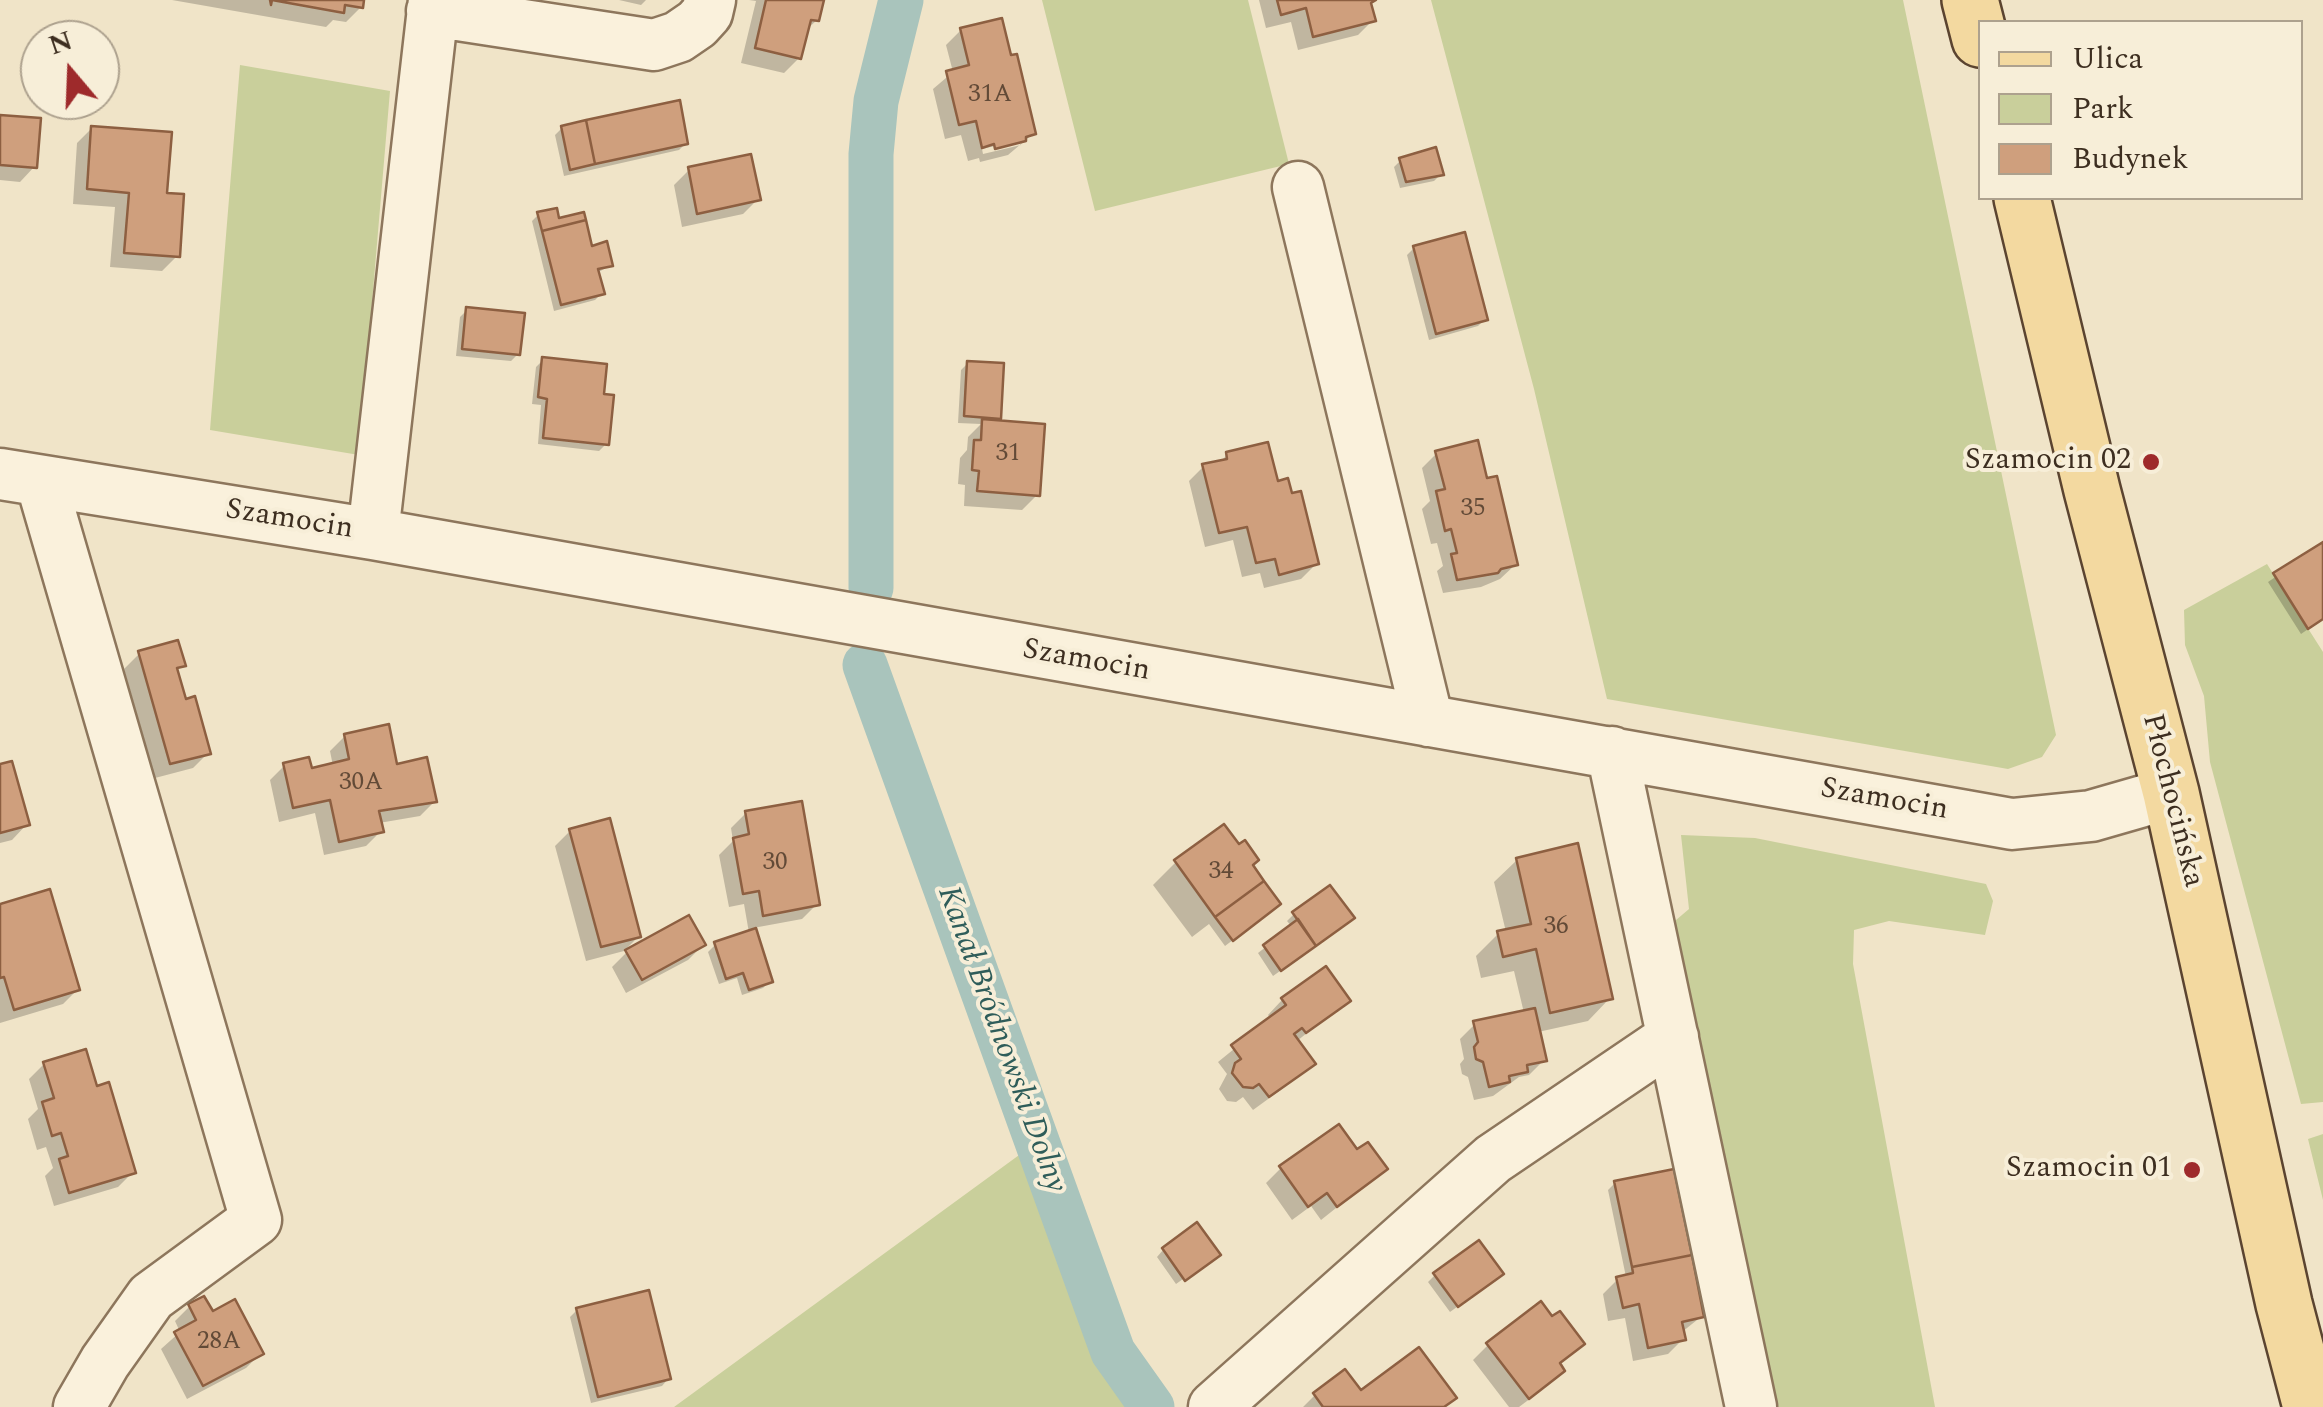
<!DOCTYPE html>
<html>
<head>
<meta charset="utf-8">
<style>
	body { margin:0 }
	#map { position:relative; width:2323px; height:1407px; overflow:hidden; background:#f0e4c8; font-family:Spectral,serif }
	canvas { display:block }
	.legend { position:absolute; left:1978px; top:20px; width:325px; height:180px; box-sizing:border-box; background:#f7eed8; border:2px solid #ada18e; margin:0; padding:12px 18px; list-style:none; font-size:30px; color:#3d2e20 }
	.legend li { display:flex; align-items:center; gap:20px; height:50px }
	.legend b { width:50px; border:2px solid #ada18e }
	.north { position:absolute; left:20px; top:20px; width:100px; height:100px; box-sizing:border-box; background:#f7eed8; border:2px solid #ada18e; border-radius:50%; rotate:341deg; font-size:28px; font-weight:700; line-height:40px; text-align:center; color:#3d2e20 }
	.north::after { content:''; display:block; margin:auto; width:35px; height:45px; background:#9e2a2b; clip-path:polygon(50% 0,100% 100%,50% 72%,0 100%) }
</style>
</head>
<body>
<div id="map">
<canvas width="2323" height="1407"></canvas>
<ul class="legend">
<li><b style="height:12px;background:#f3d9a0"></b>Ulica</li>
<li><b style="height:28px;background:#c9cf9b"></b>Park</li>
<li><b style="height:28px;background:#cf9f7d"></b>Budynek</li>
</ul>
<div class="north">N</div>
</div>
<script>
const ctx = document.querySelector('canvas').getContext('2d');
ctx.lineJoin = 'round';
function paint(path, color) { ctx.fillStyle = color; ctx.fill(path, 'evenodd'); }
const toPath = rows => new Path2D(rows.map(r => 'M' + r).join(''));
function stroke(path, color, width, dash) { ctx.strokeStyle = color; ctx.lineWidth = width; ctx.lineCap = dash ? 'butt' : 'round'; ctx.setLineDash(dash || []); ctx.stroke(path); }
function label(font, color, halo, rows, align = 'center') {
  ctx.font = font + ' Spectral,serif'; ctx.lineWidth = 8; ctx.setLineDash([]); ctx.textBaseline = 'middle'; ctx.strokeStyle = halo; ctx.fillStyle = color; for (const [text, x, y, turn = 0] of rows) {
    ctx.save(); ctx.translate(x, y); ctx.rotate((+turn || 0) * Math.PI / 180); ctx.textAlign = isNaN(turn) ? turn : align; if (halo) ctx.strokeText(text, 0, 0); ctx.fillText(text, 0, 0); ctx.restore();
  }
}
const green = toPath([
	[890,0,911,0,890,87,884,133,885,596,862,595,861,142,866,104],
	[1042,0,1248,0,1289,164,1095,211],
	[1431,0,1903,0,2056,735,2042,757,2008,769,1607,699,1534,389],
	[240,65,390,91,359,455,210,430],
	[2267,564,2323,652,2323,1102,2301,1104,2210,762,2204,696,2185,645,2184,610],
	[849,636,874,647,1122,1346,1167,1407,674,1407,1026,1150,871,716],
	[1681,835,1755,838,1986,884,1993,901,1985,935,1889,921,1854,930,1853,964,1935,1407,1772,1407,1669,926,1689,909],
	[2323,1134,2323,1200,2308,1139]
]);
const shadow = toPath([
	[172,0,362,0,361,7,346,22,333,20,326,27],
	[619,0,646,0,641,5],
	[749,0,822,0,817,20,805,31,799,58,784,73,741,63,756,1],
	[1259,0,1370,0,1373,20,1358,35,1298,50,1291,22,1266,28],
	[961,30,1009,58,1034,133,1008,155,980,162,979,158,968,161,961,135,945,139,933,89,953,72,946,45],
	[1021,140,1021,145,983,154,982,149],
	[0,118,35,166,20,182,0,180],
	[92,128,164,195,177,256,162,271,110,267,115,207,73,204,77,143],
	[562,128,686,143,679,150,564,176,555,135],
	[1401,160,1441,174,1434,181,1400,188,1394,167],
	[689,170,758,199,743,214,682,227,674,185],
	[538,215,558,221,611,265,597,273,602,293,595,300,554,311,532,221],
	[1414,248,1485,319,1478,326,1429,340,1407,255],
	[467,310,518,354,511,361,456,356,460,317],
	[543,360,601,396,606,444,599,451,538,444,541,405,532,404,536,367],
	[968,363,999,418,994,423,1037,495,1022,510,964,506,965,485,958,484,960,458,967,450,968,437,981,424,958,423,961,370],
	[1437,453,1516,564,1500,579,1481,587,1443,593,1437,571,1443,566,1437,543,1431,544,1422,509,1430,501,1422,468],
	[1227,455,1276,484,1316,564,1301,579,1264,588,1260,573,1242,577,1233,540,1205,547,1189,481,1204,466,1219,463],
	[2323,545,2323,619,2301,634,2268,582],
	[139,654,183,665,175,672,184,702,208,753,193,768,155,778,124,669],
	[345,736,395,767,435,801,420,816,379,823,381,831,366,846,324,855,315,813,279,822,270,780,285,765,310,771,333,766,330,751],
	[0,767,27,824,12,840,0,843],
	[746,813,817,904,802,919,753,928,770,981,763,988,742,995,737,978,719,984,708,952,715,945,749,933,744,904,729,907,719,855,733,841,731,828],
	[1224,827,1250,866,1271,911,1225,946,1209,924,1192,937,1153,885,1176,862],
	[570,831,639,936,624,951,586,961,555,846],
	[1517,860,1610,998,1588,1021,1538,1032,1544,1060,1529,1075,1519,1077,1493,1096,1474,1100,1468,1077,1462,1074,1460,1064,1464,1059,1460,1039,1475,1024,1524,1013,1514,971,1481,978,1476,956,1498,934,1506,932,1494,882],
	[0,906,78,989,63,1004,0,1023],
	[1294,914,1345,925,1273,976,1258,953,1292,927,1287,921],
	[703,945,688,960,626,993,612,967,627,952],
	[1325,969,1348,1000,1297,1041,1312,1064,1297,1078,1253,1110,1243,1097,1236,1102,1227,1101,1219,1089,1227,1074,1218,1062,1271,1019,1268,1015,1282,1000],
	[44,1064,96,1089,133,1172,118,1187,54,1206,45,1176,53,1168,46,1147,37,1150,28,1119,38,1109,29,1079],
	[1356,1153,1385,1169,1321,1220,1311,1206,1292,1220,1266,1183,1281,1168],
	[1615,1183,1702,1316,1682,1332,1683,1339,1668,1354,1633,1361,1625,1318,1608,1321,1603,1294,1618,1279,1626,1277,1608,1190],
	[1163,1250,1214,1257,1176,1284,1157,1257],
	[1435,1275,1494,1280,1450,1312,1428,1282],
	[190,1306,212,1315,261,1353,246,1368,187,1399,161,1349,180,1332,175,1321],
	[577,1310,668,1379,662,1386,591,1403,570,1317],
	[1552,1320,1582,1344,1558,1365,1562,1371,1547,1386,1519,1407,1509,1407,1473,1360,1488,1345],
	[1360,1394,1454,1398,1444,1407,1303,1407,1315,1395]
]);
const canal = toPath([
	[871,588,871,154,876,101,901,0],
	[865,665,1113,1352,1152,1407]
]);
const building = toPath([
	[270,0,364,0,363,8,345,5,344,13,272,0,271,5,270,0],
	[766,0,824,0,819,21,811,20,801,59,755,48,766,0],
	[1277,0,1376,0,1371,3,1376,21,1313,37,1306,8,1281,15,1277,0],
	[1002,18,1011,55,1017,54,1036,134,1026,137,1026,141,995,149,994,144,982,148,976,121,959,125,946,71,969,65,960,28,1002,18],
	[680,100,688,144,595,164,586,120,680,100],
	[0,115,41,118,37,168,0,165,0,115],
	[586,120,595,164,570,170,561,126,586,120],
	[91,126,172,132,167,193,184,194,180,257,124,253,129,193,87,189,91,126],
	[1436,147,1444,175,1406,182,1399,158,1436,147],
	[751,154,761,200,697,214,688,167,751,154],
	[557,208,559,218,584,212,586,220,542,231,537,212,557,208],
	[586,220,592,246,607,241,613,266,598,269,605,294,561,305,542,231,586,220],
	[1465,232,1488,320,1436,334,1413,246,1465,232],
	[466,307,525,313,520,355,462,349,466,307],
	[542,357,607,364,604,394,614,395,609,445,543,438,547,399,538,397,542,357],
	[967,361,1004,363,1001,419,964,416,967,361],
	[982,419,1045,424,1040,496,977,491,979,471,972,470,974,440,981,440,982,419],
	[1478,440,1487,478,1497,476,1518,565,1501,569,1498,573,1457,580,1451,554,1457,553,1451,529,1445,531,1436,491,1445,489,1435,451,1478,440],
	[1268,442,1278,481,1288,478,1292,493,1301,491,1319,564,1279,575,1275,559,1256,563,1247,527,1219,533,1202,464,1227,459,1226,452,1268,442],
	[2323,542,2323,619,2308,629,2273,573,2323,542],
	[178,640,186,666,177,668,186,699,195,696,211,754,170,764,138,651,178,640],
	[389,724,397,764,427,757,437,802,379,811,384,832,339,842,330,800,293,808,283,763,309,757,312,768,349,759,344,734,389,724],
	[12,761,30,825,0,833,0,764,12,761],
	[802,801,820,905,763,916,759,891,743,894,733,838,749,834,745,811,802,801],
	[610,818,641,937,601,947,569,829,610,818],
	[1224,824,1239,844,1245,840,1259,860,1253,865,1264,881,1215,917,1174,860,1224,824],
	[1578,843,1613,999,1550,1013,1536,949,1503,957,1497,931,1531,924,1516,858,1578,843],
	[1264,881,1281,904,1233,941,1215,917,1264,881],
	[1330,885,1355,918,1316,946,1292,912,1330,885],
	[50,889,80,990,14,1010,4,977,0,978,0,904,50,889],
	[689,915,706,945,642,980,625,950,689,915],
	[1298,919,1316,946,1281,971,1263,945,1298,919],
	[756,928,773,982,749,990,743,973,726,979,714,942,756,928],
	[1326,966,1351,1001,1306,1033,1302,1028,1294,1034,1316,1064,1269,1097,1259,1084,1253,1088,1243,1087,1232,1073,1235,1063,1241,1059,1231,1045,1286,1005,1281,998,1326,966],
	[1535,1008,1547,1061,1527,1065,1528,1072,1509,1076,1510,1082,1489,1087,1483,1062,1476,1059,1474,1047,1478,1042,1473,1021,1535,1008],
	[86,1049,97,1086,109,1082,136,1173,69,1193,59,1159,68,1156,61,1133,52,1136,42,1102,54,1098,43,1062,86,1049],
	[1339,1124,1357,1149,1368,1142,1388,1169,1337,1207,1327,1193,1308,1207,1279,1166,1339,1124],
	[1674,1169,1692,1255,1632,1267,1614,1181,1674,1169],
	[1197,1222,1221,1255,1185,1281,1162,1248,1197,1222],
	[1479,1240,1504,1274,1458,1307,1433,1273,1479,1240],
	[1692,1255,1704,1317,1682,1322,1686,1340,1648,1348,1639,1304,1623,1308,1616,1277,1633,1273,1632,1267,1692,1255],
	[649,1290,671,1379,598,1397,576,1308,649,1290],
	[204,1296,213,1311,235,1299,264,1354,203,1386,174,1332,196,1320,188,1304,204,1296],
	[1541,1301,1552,1316,1560,1311,1585,1344,1560,1363,1565,1371,1529,1399,1486,1343,1541,1301],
	[1419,1347,1457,1398,1444,1407,1323,1407,1313,1393,1345,1369,1361,1390,1419,1347]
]);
const minor = toPath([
	[432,11,654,45,678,37,697,24,707,13,710,0],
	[1298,187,1428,721],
	[0,474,373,534,2012,824,2091,816,2171,793],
	[41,481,256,1220,151,1297,105,1362,79,1407],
	[373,534,434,0],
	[1612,752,1751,1407],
	[1214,1407,1493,1159,1673,1037]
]);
const major = toPath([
	[1970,0,1980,39],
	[2022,198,2092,490,2171,793,2284,1304,2311,1407]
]);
const markers = [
	[2151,462,10,"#9e2a2b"],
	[2192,1170,10,"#9e2a2b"]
];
const numberNames = [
	["31A",990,96],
	["31",1008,455],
	["35",1473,510],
	["30A",361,784],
	["30",775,864],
	["34",1221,873],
	["36",1556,928],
	["28A",219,1343]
];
const poiNames = [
	["Szamocin 02",2131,462],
	["Szamocin 01",2172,1170]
];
const streetNames = [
	["Szamocin",289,521,9],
	["Szamocin",1086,662,10],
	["Szamocin",1884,801,10],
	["Płochocińska",2171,801,76]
];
const waterNames = [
	["Kanał Bródnowski Dolny",1000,1040,70]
];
paint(green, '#c9cf9b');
paint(shadow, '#0003');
stroke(canal, '#a9c4bc', 45);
paint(building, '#cf9f7d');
stroke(building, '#8d5f41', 2.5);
stroke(minor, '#8d765c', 55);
stroke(major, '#5b4430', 60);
stroke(minor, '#faf1dc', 50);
stroke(major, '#f3d9a0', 55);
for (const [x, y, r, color] of markers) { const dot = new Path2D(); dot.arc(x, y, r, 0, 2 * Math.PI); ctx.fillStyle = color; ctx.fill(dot); stroke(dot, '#f7eed8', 4); }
label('25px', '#624a37', null, numberNames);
label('30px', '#3d2e20', '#f7eed8', poiNames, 'right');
label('30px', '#3d2e20', '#f7eed8', streetNames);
label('italic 32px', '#2f5d5a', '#f7eed8', waterNames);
</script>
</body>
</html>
